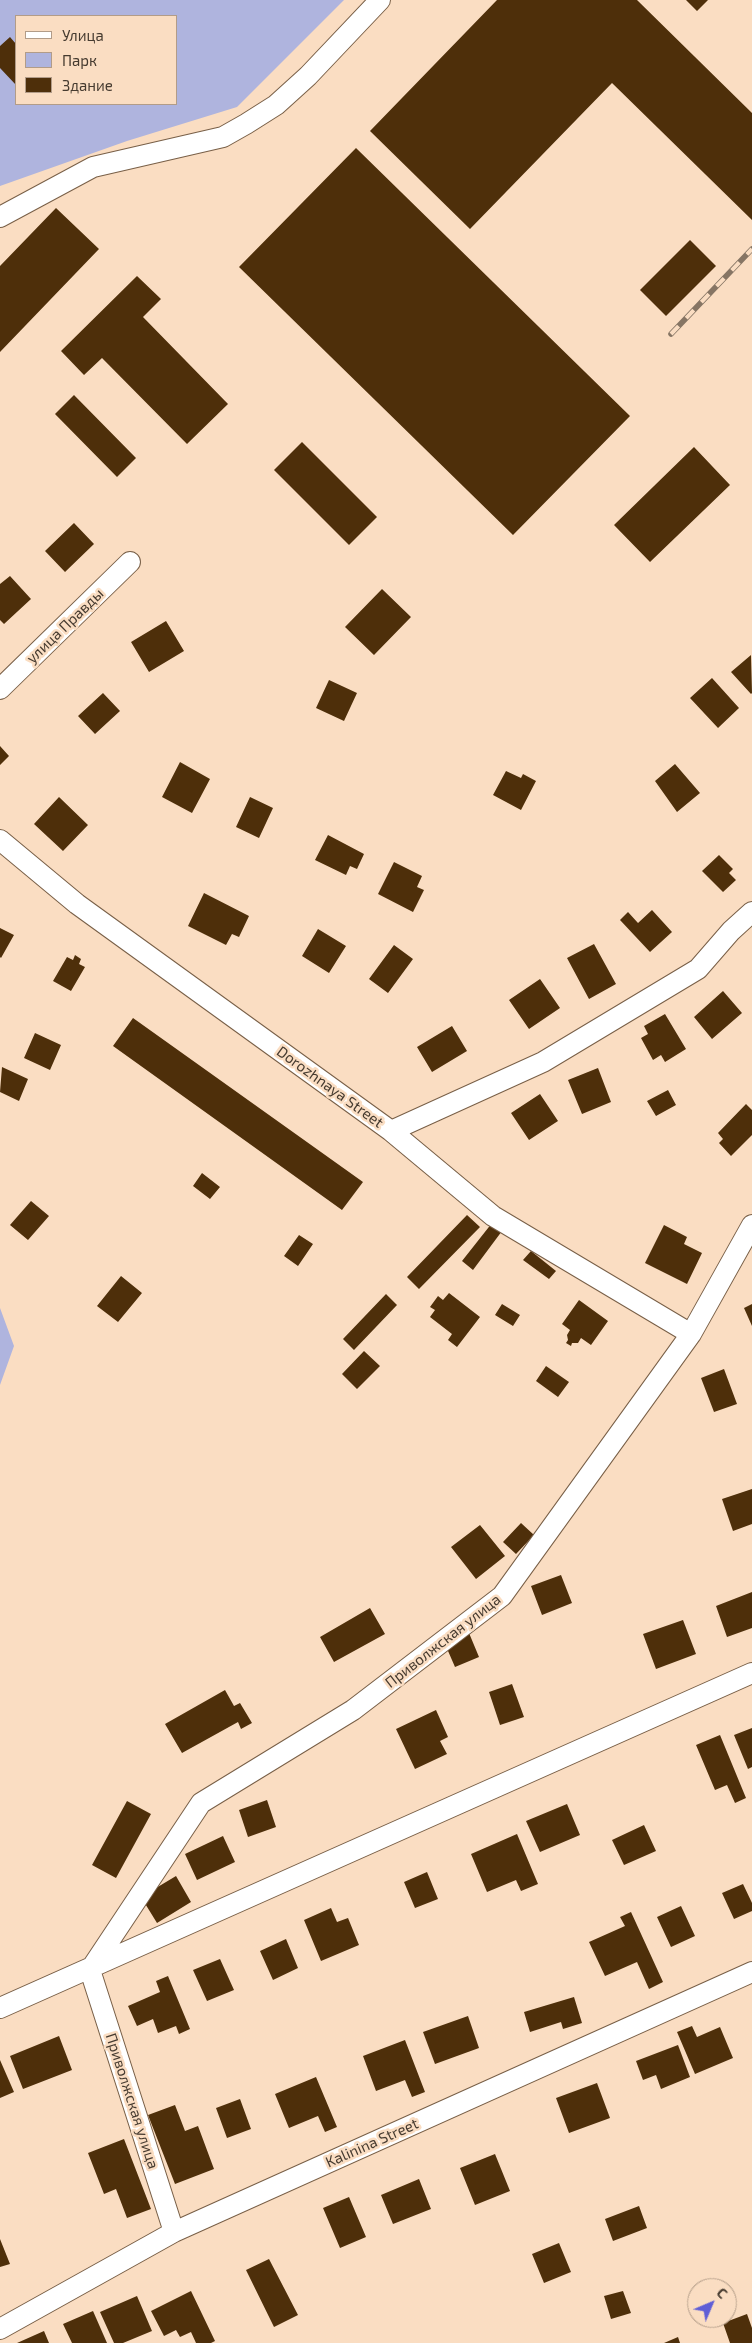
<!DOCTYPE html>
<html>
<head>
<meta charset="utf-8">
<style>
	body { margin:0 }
	#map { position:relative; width:752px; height:2343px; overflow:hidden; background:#faddc2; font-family:"Exo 2",sans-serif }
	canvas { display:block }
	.legend { position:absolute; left:15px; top:15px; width:162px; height:90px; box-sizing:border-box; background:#faddc2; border:1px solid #b29c88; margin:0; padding:6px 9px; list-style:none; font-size:15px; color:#463b30 }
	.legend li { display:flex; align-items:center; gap:10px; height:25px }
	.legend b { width:25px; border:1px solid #b29c88 }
	.north { position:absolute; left:687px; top:2278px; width:50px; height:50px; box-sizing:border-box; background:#faddc2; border:1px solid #b29c88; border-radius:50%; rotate:45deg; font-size:14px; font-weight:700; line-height:20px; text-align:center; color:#463b30 }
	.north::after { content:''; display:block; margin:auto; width:18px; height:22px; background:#5f5ed6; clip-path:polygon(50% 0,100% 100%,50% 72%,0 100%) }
</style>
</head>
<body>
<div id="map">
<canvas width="752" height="2343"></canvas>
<ul class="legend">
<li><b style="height:6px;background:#fff"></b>Улица</li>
<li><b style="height:14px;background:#afb4de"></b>Парк</li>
<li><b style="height:14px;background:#4e2f0a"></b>Здание</li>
</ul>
<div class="north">С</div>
</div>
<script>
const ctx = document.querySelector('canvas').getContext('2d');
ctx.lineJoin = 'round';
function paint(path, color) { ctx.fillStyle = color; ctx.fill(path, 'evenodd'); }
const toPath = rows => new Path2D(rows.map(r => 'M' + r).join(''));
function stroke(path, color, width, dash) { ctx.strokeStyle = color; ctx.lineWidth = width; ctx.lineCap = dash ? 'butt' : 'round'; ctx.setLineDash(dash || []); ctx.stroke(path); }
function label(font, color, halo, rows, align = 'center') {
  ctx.font = font + ' "Exo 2",sans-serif'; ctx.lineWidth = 5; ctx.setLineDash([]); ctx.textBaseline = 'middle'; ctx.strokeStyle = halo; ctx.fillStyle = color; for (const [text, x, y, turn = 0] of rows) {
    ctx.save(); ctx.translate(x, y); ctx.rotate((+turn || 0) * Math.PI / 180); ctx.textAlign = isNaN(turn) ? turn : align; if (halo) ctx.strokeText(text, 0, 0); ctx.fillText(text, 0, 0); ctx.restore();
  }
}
const green = toPath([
	[0,0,344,0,237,107,127,141,0,186],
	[16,16,176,16,176,104,16,104],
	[0,1308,14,1346,0,1385]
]);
const building = toPath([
	[497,0,637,0,752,113,752,220,612,83,470,229,370,131],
	[686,0,708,0,697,11],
	[10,37,16,44,16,85,0,68,0,46],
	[356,148,630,416,513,535,239,267],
	[56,208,99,249,0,352,0,266],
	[690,240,716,266,666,316,640,290],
	[137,276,161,299,143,317,228,404,187,444,102,358,84,375,61,351],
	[74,395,136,458,117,477,55,414],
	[302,442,377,517,349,545,274,470],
	[694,447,730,485,650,562,614,525],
	[74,523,94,544,65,572,45,551],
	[10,576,31,599,4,624,0,620,0,584],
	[382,589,411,617,374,655,345,627],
	[166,621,184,651,149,672,131,642],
	[751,655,752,693,751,694,731,672],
	[712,678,739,708,718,728,690,698],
	[329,680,357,693,344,721,316,708],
	[103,693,120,711,95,734,78,716],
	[0,746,9,756,0,765],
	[180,762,210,779,192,813,162,797],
	[675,764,700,793,677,812,655,781],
	[506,771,521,778,523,774,536,781,521,810,493,795],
	[59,797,88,825,63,851,34,824],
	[250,797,273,808,259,838,236,827],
	[328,835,364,854,357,869,350,866,346,875,315,860],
	[719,855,733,869,729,873,736,880,723,892,702,871],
	[394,862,422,876,417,887,424,890,413,912,378,894],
	[204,893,249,916,239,937,232,934,226,945,188,926],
	[652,910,672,932,650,952,620,920,628,912,638,923],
	[0,928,14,935,1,958,0,957],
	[318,929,346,946,329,973,302,956],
	[594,944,616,984,589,999,567,958],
	[394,945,413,959,388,993,369,979],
	[75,955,81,959,79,964,85,967,71,991,53,981,67,957,73,960],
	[540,979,560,1008,529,1029,509,1000],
	[723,991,742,1013,712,1039,694,1017],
	[665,1014,686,1049,665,1062,661,1055,653,1060,641,1038,648,1034,644,1026],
	[133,1018,363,1182,342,1210,113,1046],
	[452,1026,467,1051,432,1072,417,1047],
	[35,1033,61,1045,50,1070,24,1058],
	[2,1067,28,1079,19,1101,0,1092],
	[598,1068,611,1102,582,1114,568,1080],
	[668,1090,676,1105,656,1116,647,1101],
	[540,1094,558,1121,529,1140,511,1113],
	[746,1104,752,1110,752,1135,731,1156,719,1143,723,1139,718,1133],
	[202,1173,220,1187,210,1199,193,1186],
	[31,1201,49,1216,28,1240,10,1225],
	[467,1215,480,1227,419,1289,407,1277],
	[492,1223,502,1231,473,1270,462,1261],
	[664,1225,687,1237,684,1244,702,1253,687,1284,645,1263],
	[299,1235,313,1244,298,1266,284,1256],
	[531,1251,556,1271,549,1279,523,1260],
	[121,1276,142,1293,118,1322,97,1306],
	[449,1293,480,1317,457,1347,448,1340,452,1334,430,1317,435,1310,430,1307,438,1296,443,1300],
	[386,1294,397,1305,354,1350,343,1339],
	[579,1300,608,1321,591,1345,581,1338,578,1343,572,1343,571,1346,566,1343,568,1340,567,1335,570,1330,562,1324],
	[502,1304,520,1315,513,1326,495,1315],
	[752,1304,752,1326,744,1308],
	[364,1351,380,1366,357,1389,342,1374],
	[546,1366,569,1382,558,1397,536,1381],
	[724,1369,737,1404,714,1412,701,1378],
	[752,1489,752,1524,733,1531,722,1499],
	[521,1523,534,1535,516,1554,503,1542],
	[480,1525,505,1556,476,1579,451,1547],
	[561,1575,572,1603,542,1615,531,1586],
	[752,1592,752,1628,727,1637,716,1606],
	[370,1608,385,1634,334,1662,320,1637],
	[683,1620,696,1654,656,1669,643,1634],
	[469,1633,479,1657,455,1667,445,1644],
	[512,1684,524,1717,500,1725,489,1692],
	[225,1690,234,1706,240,1703,252,1723,241,1729,238,1722,182,1753,165,1724],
	[436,1710,448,1737,440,1741,447,1754,415,1769,396,1729],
	[752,1728,752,1767,748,1769,734,1735],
	[720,1735,746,1798,735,1803,727,1785,715,1790,696,1745],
	[267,1800,276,1827,248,1837,239,1810],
	[127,1801,151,1814,116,1878,92,1865],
	[567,1804,580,1835,540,1852,526,1821],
	[644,1825,656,1851,624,1865,612,1840],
	[517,1834,538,1884,521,1891,516,1880,487,1892,471,1854],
	[223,1836,235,1862,197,1880,185,1854],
	[427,1872,438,1899,415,1908,404,1882],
	[176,1876,191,1902,157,1923,141,1897],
	[743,1884,752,1903,752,1911,734,1919,722,1893],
	[681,1906,695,1936,671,1947,657,1917],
	[331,1908,337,1922,348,1918,359,1945,321,1961,304,1920],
	[631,1912,663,1982,649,1989,637,1962,605,1976,589,1942,625,1926,620,1917],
	[286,1939,298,1968,273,1980,260,1951],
	[220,1959,234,1990,207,2001,193,1970],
	[168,1976,190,2029,179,2034,176,2026,158,2033,153,2019,137,2026,128,2006,160,1992,156,1981],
	[574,1997,582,2023,563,2029,561,2022,530,2032,524,2012],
	[468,2016,479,2048,435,2064,423,2032],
	[692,2026,697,2037,720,2027,733,2058,695,2074,677,2032],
	[59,2036,72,2070,23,2089,10,2056],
	[405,2040,425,2092,412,2097,405,2080,376,2091,363,2056],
	[678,2045,690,2077,661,2089,656,2075,643,2080,636,2061],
	[0,2060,14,2092,0,2098],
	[316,2077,337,2127,325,2132,318,2116,289,2128,275,2094],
	[597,2083,610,2118,569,2133,556,2098],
	[240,2099,251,2129,227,2138,216,2108],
	[175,2105,185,2131,198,2126,214,2169,175,2184,148,2115],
	[124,2139,151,2209,127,2218,116,2189,104,2194,88,2153],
	[495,2154,510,2191,475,2205,460,2168],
	[419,2179,431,2209,393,2224,381,2195],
	[349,2197,366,2237,340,2248,323,2208],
	[639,2206,647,2228,613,2241,605,2219],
	[0,2239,10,2264,0,2267],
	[559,2243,571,2272,544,2283,532,2254],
	[269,2259,298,2315,274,2327,246,2270],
	[191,2291,215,2341,211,2343,196,2343,191,2332,180,2337,176,2330,164,2336,151,2311],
	[623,2291,631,2313,611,2319,604,2296],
	[137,2296,152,2331,123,2343,114,2343,100,2312],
	[93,2311,107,2343,72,2343,63,2324],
	[747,2314,752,2328,752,2343,730,2343,723,2323],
	[44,2331,49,2343,17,2343],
	[678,2337,680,2343,664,2343]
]);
const street = toPath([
	[0,217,93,167,223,137,246,124,276,105,308,76,380,0],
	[0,689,130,562],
	[0,840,77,904,391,1131,543,1062,698,969,731,931,752,912],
	[391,1131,493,1216,691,1334],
	[0,2008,752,1673],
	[174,2232,90,1970,201,1803,353,1710,502,1596,691,1334,752,1225],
	[0,2329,174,2232,752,1972]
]);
const rail = toPath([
	[671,334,752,249]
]);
const streetNames = [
	["улица Правды",65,626,-44],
	["Dorozhnaya Street",330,1087,36],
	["Приволжская улица",443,1641,-38],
	["Приволжская улица",132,2101,72],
	["Kalinina Street",372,2143,-24]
];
paint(green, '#afb4de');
paint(building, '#4e2f0a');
stroke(street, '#785f47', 22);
stroke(street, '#fff', 20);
stroke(rail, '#867564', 5.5);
stroke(rail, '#faddc2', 4, [11]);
label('15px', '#463b30', '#faddc2', streetNames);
</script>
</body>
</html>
